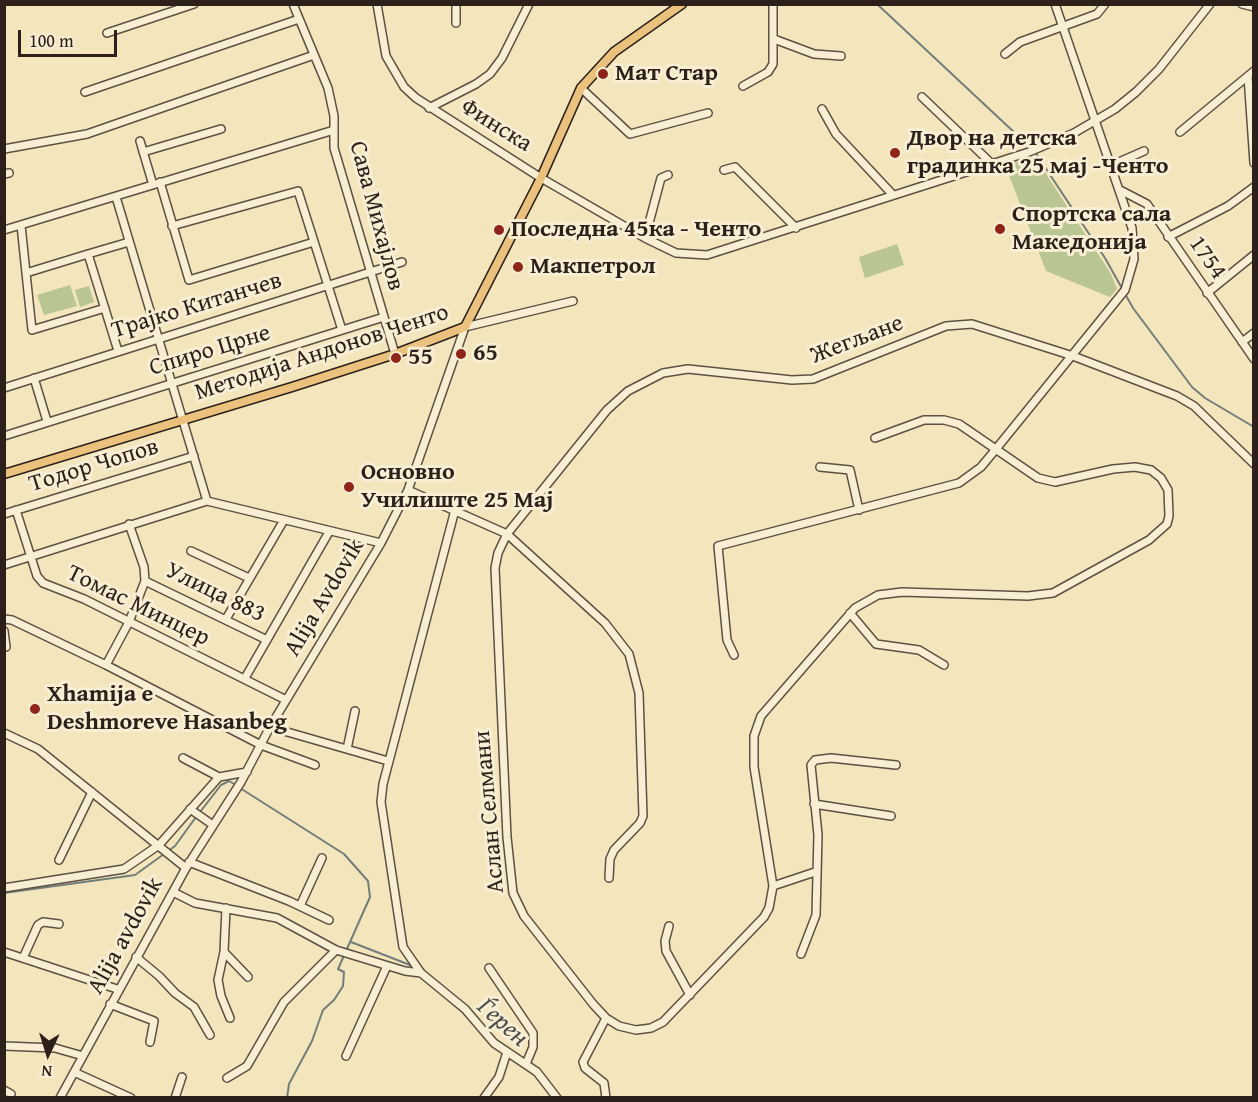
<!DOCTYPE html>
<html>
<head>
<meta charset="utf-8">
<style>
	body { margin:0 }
	#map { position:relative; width:1258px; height:1102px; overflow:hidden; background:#f3e5bc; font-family:"Gentium Book Plus",serif }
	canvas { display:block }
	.frame { position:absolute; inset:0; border:6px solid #2d1f19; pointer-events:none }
	.north { position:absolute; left:18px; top:1024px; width:60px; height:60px; -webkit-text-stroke:4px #f7eed3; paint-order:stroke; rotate:184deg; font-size:16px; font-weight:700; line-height:24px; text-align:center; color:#2d1f19 }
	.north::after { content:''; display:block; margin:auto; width:21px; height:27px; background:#2d1f19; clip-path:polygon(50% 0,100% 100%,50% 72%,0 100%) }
	.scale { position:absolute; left:18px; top:30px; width:99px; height:27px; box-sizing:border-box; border:3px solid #2d1f19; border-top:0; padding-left:8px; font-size:18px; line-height:21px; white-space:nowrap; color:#2d1f19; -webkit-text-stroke:4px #f7eed3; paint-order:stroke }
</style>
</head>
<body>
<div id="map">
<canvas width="1258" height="1102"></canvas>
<div class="frame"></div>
<div class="north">N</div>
<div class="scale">100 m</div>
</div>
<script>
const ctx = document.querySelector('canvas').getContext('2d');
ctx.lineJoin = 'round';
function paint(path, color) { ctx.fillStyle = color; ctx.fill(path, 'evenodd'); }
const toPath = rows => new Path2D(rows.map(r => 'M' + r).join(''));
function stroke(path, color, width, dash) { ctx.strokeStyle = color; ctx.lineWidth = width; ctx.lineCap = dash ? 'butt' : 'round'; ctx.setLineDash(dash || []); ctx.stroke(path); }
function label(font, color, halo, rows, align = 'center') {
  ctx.font = font + ' "Gentium Book Plus",serif'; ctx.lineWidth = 6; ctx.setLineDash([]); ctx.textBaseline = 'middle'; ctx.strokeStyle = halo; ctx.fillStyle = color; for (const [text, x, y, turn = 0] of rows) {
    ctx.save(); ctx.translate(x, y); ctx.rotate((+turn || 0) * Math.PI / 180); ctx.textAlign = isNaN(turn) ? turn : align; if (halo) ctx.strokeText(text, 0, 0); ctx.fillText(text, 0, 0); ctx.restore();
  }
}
const green = toPath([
	[1035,157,1111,274,1117,289,1110,297,1046,271,1005,165],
	[897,244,904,265,865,278,859,257],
	[70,285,77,306,44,315,37,295],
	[89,286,94,302,80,307,75,290]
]);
const stream = toPath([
	[877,4,1031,148],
	[1035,152,1105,258,1133,308,1192,387,1205,398,1254,427],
	[240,788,344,854,368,881,370,897,338,969,344,972,343,986,334,1000,323,1010,312,1041,289,1084,287,1098],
	[200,812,221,785,229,781,236,785],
	[4,893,135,875,175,846,196,817],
	[351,942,410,965],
	[453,1004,465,1014],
	[532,1072,540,1081]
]);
const minor = toPath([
	[293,4,328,88,334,116,334,148,395,354],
	[377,4,386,56,404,87,416,98,541,178,645,238,676,253,707,255,1029,152,1074,133,1115,109,1136,92,1159,69,1210,4],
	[456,4,456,23],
	[1242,4,1254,7],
	[107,33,194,4],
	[774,39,814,54,841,56],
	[1005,54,1020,42,1097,14,1105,4],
	[1248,76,1254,163],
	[743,86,768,72,773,64,773,4],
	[581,88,630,134,708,113],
	[85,92,299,19],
	[922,97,992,164],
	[429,108,476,84,490,74,502,58,529,4],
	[822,109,836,134,893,195],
	[1180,132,1254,71],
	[140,141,153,185],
	[4,149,87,134,314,55],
	[143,152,221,129],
	[1112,165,1144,151],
	[724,170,735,167,796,228],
	[4,174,9,173],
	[160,182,189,280,314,242],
	[1120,190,1147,204,1254,359],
	[116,197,207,501],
	[21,225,26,273,88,254,118,351],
	[172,226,298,191,342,330],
	[4,230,334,130],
	[1168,237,1228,206,1254,187],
	[645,238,661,178,668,175],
	[88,254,129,242],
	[26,273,32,330,105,308],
	[1207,293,1254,255],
	[1242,342,1254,333],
	[34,378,47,421],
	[4,388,402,262],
	[4,436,384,317],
	[875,438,924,420,944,420,959,424,1038,478,1055,482,1113,469,1135,467,1151,470,1161,478,1168,490,1169,516,1167,524,1149,540,1053,593,1028,596,902,592,878,595,855,608,761,716,754,736,754,767,773,886,769,908,764,917,663,1022,651,1028,636,1030,619,1026,606,1018,593,1004,524,916,513,893,507,837,495,568,498,553,507,534,607,410,628,391,663,373,688,369,792,380,813,379,946,326,972,324,1073,356,1177,396,1194,406,1254,464],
	[820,467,850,470,859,510],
	[408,490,507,534,605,623,629,654,639,693,643,816,640,823,614,850,610,859,609,878],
	[207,501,381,543],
	[16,510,37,576,43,583,84,599,286,700],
	[455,510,383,784,381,802,403,947,421,973,465,1009,494,1043,537,1072,557,1098],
	[4,514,194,456],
	[191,551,249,578],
	[4,565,207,501],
	[145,581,267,640],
	[850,613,876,644,919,650,944,665],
	[4,619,12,620,106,665,261,745,315,765],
	[226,619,284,520],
	[4,631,6,647],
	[734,655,727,640,718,546,959,483,981,467,996,449,1125,290,1134,259,1132,228,1055,4],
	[106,665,129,622,145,581,144,567,129,524],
	[245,678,329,532],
	[270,727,388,761],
	[4,733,38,749,186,868],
	[347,749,355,711],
	[183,758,219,777],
	[814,804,891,816],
	[190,809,213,825],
	[59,860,92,792],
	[189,862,289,901,329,920],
	[773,886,815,872],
	[4,888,124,869,159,845,219,777,247,772],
	[173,892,195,903,277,918,336,950,405,971,421,973],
	[300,906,322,858],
	[226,908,224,952,248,977],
	[669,926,665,941,666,951,690,995],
	[4,952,117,989],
	[224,952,218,980,221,996,230,1018],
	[801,954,816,915,818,835,811,765,815,760,831,758,896,765],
	[136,957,159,976,175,993,194,1007,210,1035],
	[23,958,38,925,43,922,59,924],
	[489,968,533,1033,533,1047,526,1064],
	[110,1004,154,1021,150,1042],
	[606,1018,583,1062,585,1068,604,1083,606,1098],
	[4,1046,55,1048,83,1056],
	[346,1056,387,966],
	[74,1072,131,1098],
	[227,1078,247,1066,284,1002,336,950],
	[4,1090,11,1094],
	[60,1098,186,868,241,782,270,727,381,543,408,490,465,327,573,301],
	[175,1098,182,1077],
	[484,1098,499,1077,507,1052]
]);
const major = toPath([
	[4,474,292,387,395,354,465,327,541,178,581,88,614,52,682,4]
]);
const markers = [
	[603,74,6,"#8f2418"],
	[895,153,6,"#8f2418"],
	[1000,229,6,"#8f2418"],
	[499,230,6,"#8f2418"],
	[518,267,6,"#8f2418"],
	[461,354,6,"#8f2418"],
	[396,358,6,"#8f2418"],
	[349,487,6,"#8f2418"],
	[35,709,6,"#8f2418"]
];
const poiNames = [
	["Мат Стар",615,74],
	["Двор на детска",907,139],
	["градинка 25 мај -Ченто",907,167],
	["Спортска сала",1012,215],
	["Македонија",1012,243],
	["Последна 45ка - Ченто",511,230],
	["Макпетрол",530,267],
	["65",473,354],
	["55",408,358],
	["Основно",361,473],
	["Училиште 25 Мај",361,501],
	["Xhamija e",47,695],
	["Deshmoreve Hasanbeg",47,723]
];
const streetNames = [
	["Финска",496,126,32],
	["Сава Михајлов",376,216,75],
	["1754",1207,258,55],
	["Трајко Китанчев",197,306,-17],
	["Жегљане",857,340,-21],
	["Спиро Црне",210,351,-17],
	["Методија Андонов Ченто",322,353,-18],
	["Тодор Чопов",94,466,-17],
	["Улица 883",215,593,26],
	["Alija Avdovik",325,598,-59],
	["Томас Минцер",138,606,26],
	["Аслан Селмани",490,812,-95],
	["Alija avdovik",126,936,-61]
];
const waterNames = [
	["Ѓерен",502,1023,42]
];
paint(green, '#b9c592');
stroke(stream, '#737d7a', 2);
stroke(minor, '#5e5042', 10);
stroke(major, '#2d1f19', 11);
stroke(minor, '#f7eed3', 7);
stroke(major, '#eac27e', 8);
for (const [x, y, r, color] of markers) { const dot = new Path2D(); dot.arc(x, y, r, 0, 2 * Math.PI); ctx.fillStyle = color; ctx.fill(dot); stroke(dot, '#f7eed3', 2); }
label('bold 24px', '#2d1f19', '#f7eed3', poiNames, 'left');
label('24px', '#2d1f19', '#f7eed3', streetNames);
label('italic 26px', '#504e4a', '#f7eed3', waterNames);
</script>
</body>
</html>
